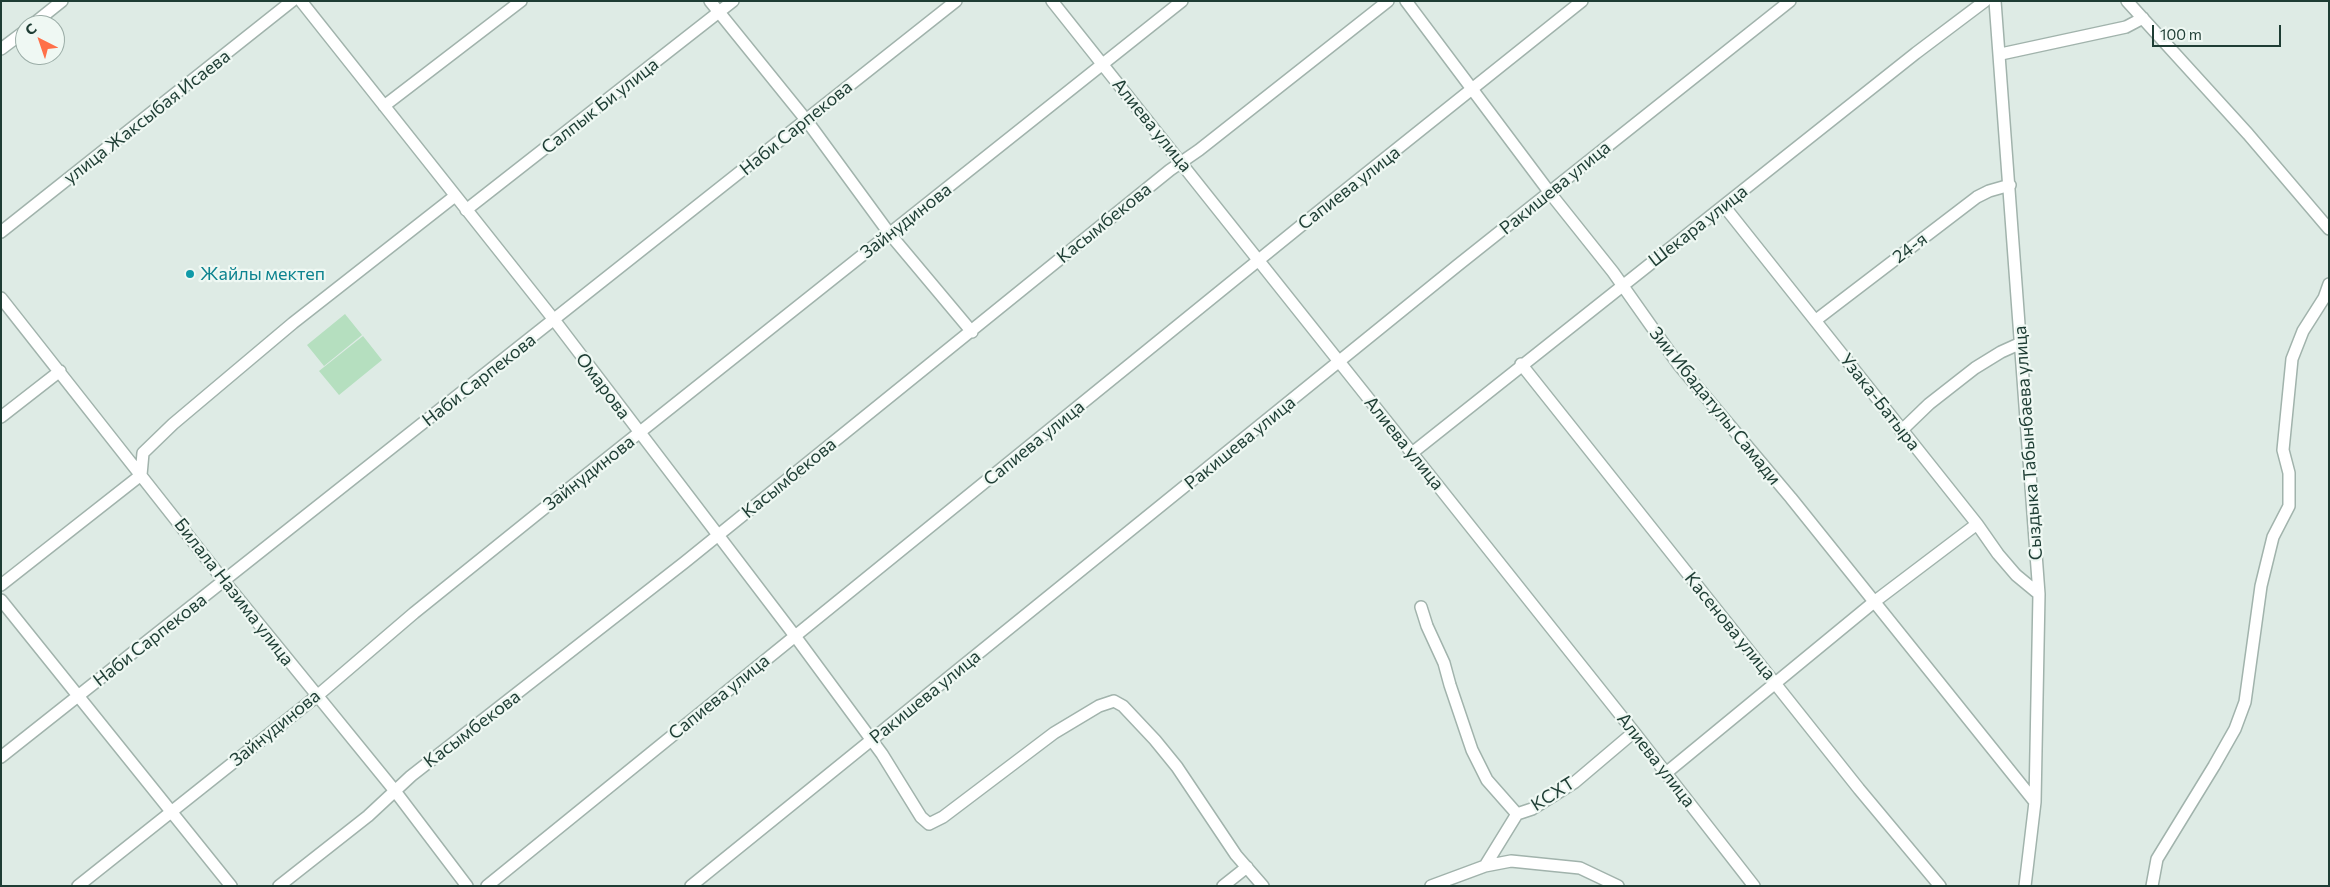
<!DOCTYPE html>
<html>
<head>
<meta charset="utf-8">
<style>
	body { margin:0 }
	#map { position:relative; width:2330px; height:887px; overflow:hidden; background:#deebe5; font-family:Commissioner,sans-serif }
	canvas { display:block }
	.frame { position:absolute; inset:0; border:2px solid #1e3d34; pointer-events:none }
	.north { position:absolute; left:15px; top:15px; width:50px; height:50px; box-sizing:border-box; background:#eff8f3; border:1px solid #9bada7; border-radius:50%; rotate:319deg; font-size:14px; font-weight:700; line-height:20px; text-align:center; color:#1e3d34 }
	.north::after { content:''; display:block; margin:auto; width:18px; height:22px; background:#ff7049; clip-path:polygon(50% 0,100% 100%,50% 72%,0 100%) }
	.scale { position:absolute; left:2152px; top:25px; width:129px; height:22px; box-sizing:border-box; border:2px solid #1e3d34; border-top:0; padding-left:6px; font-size:15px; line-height:18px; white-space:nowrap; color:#1e3d34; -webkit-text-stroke:4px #eff8f3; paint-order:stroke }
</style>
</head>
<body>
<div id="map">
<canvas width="2330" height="887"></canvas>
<div class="frame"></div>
<div class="north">С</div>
<div class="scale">100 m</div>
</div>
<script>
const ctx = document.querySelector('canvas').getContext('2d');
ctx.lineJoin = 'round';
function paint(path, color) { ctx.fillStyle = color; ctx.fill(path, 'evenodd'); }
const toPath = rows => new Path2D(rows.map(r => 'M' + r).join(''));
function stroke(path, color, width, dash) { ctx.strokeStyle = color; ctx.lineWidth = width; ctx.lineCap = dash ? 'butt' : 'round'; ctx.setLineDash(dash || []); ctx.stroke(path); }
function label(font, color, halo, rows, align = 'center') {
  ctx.font = font + ' Commissioner,sans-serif'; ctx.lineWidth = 4.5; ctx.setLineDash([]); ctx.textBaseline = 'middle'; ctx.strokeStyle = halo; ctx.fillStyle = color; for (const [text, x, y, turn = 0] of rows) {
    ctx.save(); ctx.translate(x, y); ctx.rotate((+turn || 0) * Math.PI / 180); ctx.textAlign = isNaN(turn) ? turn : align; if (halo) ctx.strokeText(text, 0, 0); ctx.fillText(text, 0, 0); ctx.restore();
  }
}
const green = toPath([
	[345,314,362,335,324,366,307,345],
	[363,336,382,360,339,395,319,371]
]);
const minor = toPath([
	[301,1,555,321,795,636,882,754,921,817,929,824,943,817,1054,733,1099,706,1114,701,1123,706,1155,740,1177,767,1236,855,1263,886],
	[710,1,807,121,889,233,972,332],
	[1052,1,1634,732,1754,886],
	[1406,1,1550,193,1613,272,1678,364,1791,498,2035,802],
	[1995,1,2039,594,2035,802,2025,886],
	[2127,1,2248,134,2329,229],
	[32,25,62,1],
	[1,49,25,31],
	[2001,54,2126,27,2143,18],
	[384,106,521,1],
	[1724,206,1977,524,1998,554,2016,575,2039,594],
	[466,210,733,1],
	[1,232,292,1],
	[1,298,224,581,395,791,467,886],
	[1816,320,1977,197,1989,191,2010,185],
	[1521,364,1859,789,1940,886],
	[1,417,60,371],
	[1901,431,1929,404,1975,368,2001,352,2021,343],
	[1412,453,1916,53,1985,1],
	[1,585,141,475,143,453,173,424,293,323,455,196],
	[1,600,231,886],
	[1421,607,1427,626,1444,663,1450,685,1472,750,1487,780,1517,814],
	[1,757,956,1],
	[1666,773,1874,602,1977,524],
	[1485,866,1517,814,1532,809,1575,782,1634,732],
	[78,886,317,696,414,613,542,510,1182,1],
	[279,886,368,816,411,776,685,562,1170,170,1199,150,1388,1],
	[487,886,1308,220,1582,1],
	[691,886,1458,265,1790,1],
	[1223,886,1247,867],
	[1431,886,1485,866,1511,861,1580,868,1618,886],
	[2152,886,2157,859,2214,766,2235,729,2245,702,2261,586,2273,537,2289,506,2289,473,2283,450,2292,359,2303,331,2324,298,2329,284]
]);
const markers = [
	[190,274,5,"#0f9aa8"]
];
const streetNames = [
	["Салпык Би улица",600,106,-38],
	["улица Жаксыбая Исаева",147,117,-38],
	["Алиева улица",1152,125,51],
	["Наби Сарпекова",796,128,-39],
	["Сапиева улица",1349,188,-38],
	["Ракишева улица",1555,188,-39],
	["Зайнудинова",906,221,-38],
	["Касымбекова",1104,223,-39],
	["Шекара улица",1698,226,-38],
	["24-я",1910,248,-37],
	["Наби Сарпекова",479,380,-38],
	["Омарова",603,386,53],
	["Узака-Батыра",1880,402,52],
	["Зии Ибадатулы Самади",1715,406,51],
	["Сапиева улица",1034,443,-39],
	["Ракишева улица",1240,443,-39],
	["Алиева улица",1404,443,51],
	["Сыздыка Табынбаева улица",2028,443,-94],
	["Зайнудинова",589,473,-38],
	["Касымбекова",789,478,-39],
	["Билала Назима улица",234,592,52],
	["Касенова улица",1730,626,51],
	["Наби Сарпекова",150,640,-38],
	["Сапиева улица",719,697,-39],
	["Ракишева улица",925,697,-39],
	["Зайнудинова",275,728,-39],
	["Касымбекова",472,729,-37],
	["Алиева улица",1656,760,52],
	["КСХТ",1553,794,-32]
];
const cultureNames = [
	["Жайлы мектеп",200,274]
];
paint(green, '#b5dfbf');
stroke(minor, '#a1b3ac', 14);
stroke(minor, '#fff', 11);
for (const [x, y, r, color] of markers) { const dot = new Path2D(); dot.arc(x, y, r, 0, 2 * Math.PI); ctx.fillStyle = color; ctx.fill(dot); stroke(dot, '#eff8f3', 2); }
label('18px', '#1e3d34', '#eff8f3', streetNames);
label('18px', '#0d838f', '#eff8f3', cultureNames, 'left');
</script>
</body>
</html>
